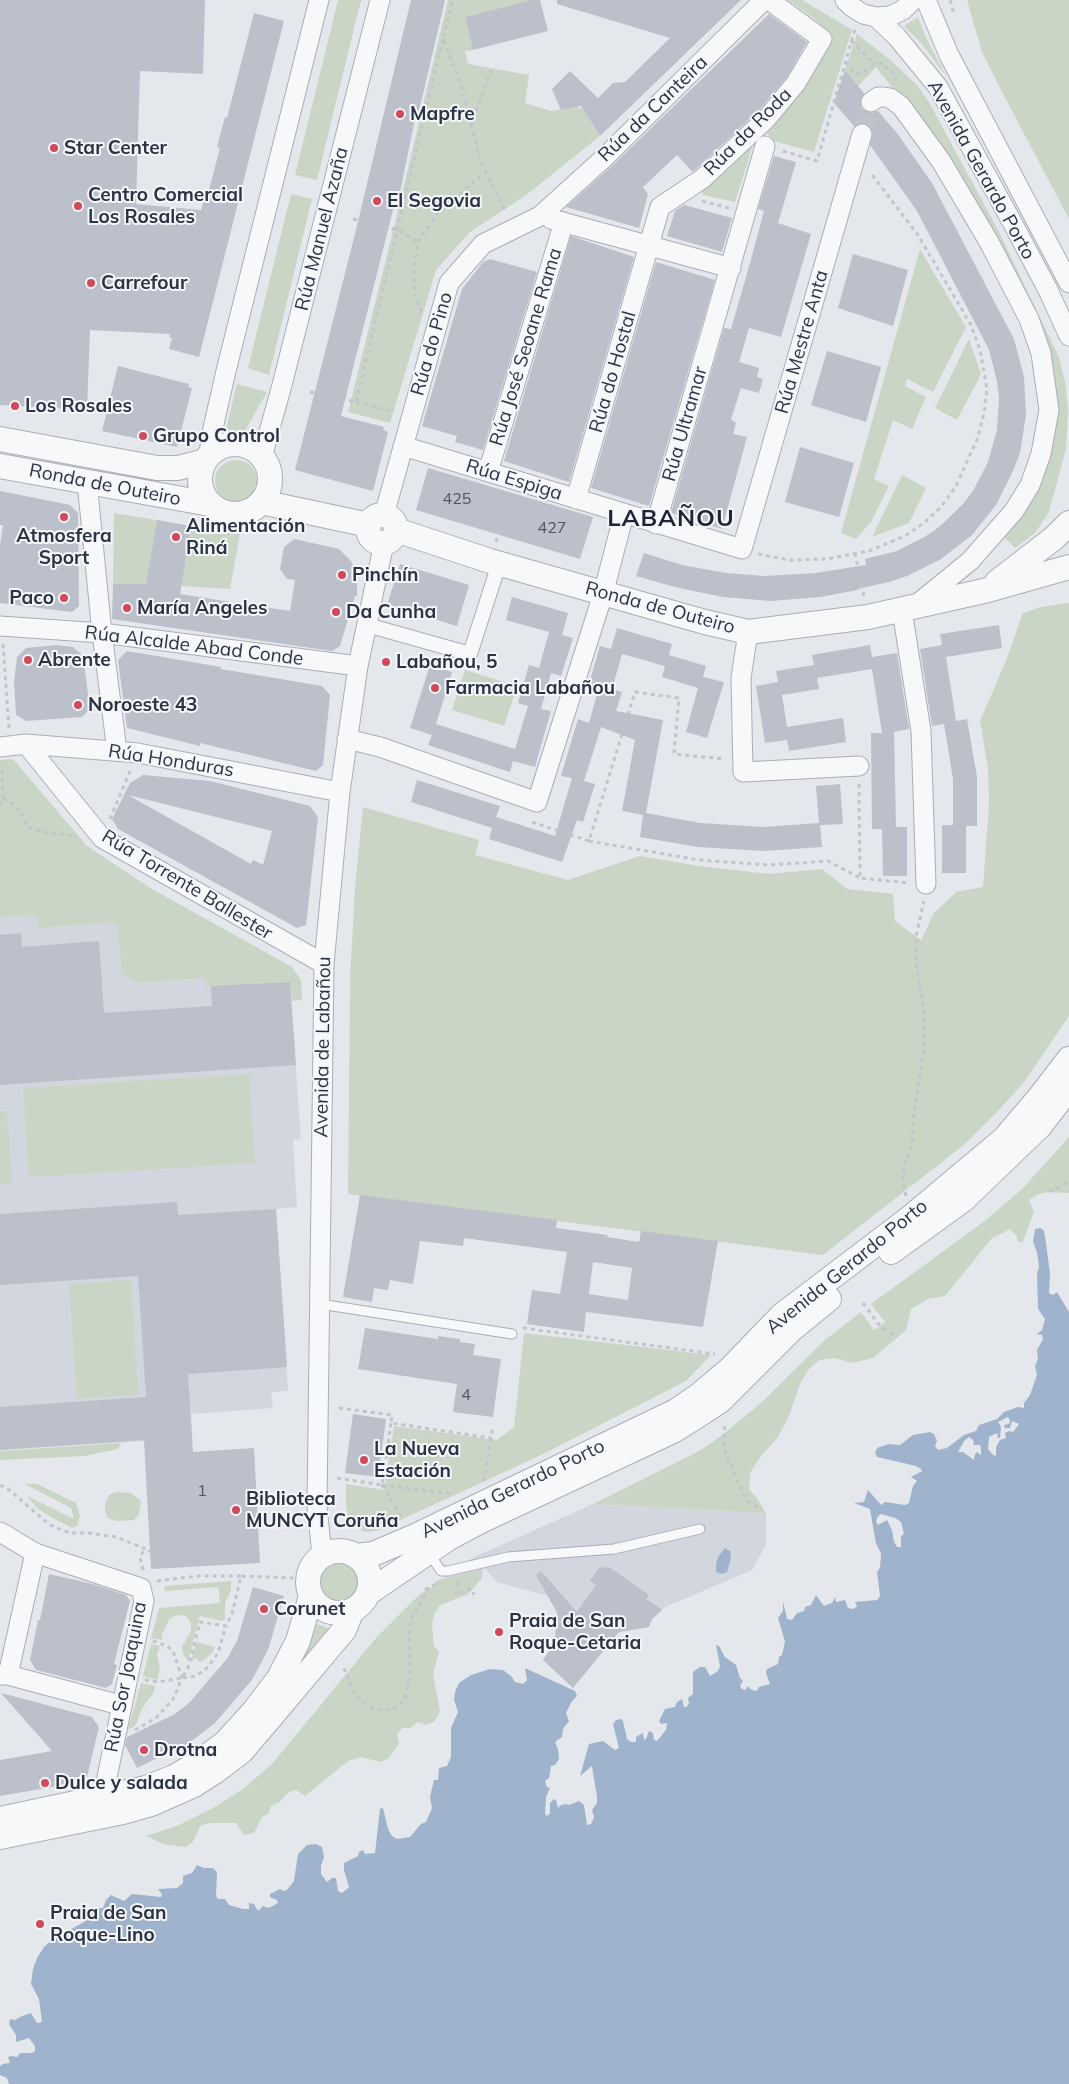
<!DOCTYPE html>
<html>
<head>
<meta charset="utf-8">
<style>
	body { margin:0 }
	canvas { display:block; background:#e4e7ec }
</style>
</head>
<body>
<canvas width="1069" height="2084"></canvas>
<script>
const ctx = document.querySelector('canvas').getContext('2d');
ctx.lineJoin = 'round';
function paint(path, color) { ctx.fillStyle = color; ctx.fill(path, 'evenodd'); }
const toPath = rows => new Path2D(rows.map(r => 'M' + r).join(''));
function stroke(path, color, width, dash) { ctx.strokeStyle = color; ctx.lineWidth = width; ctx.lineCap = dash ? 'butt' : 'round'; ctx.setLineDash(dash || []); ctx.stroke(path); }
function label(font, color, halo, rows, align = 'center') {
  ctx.font = font + ' Mulish,sans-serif'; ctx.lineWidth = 4; ctx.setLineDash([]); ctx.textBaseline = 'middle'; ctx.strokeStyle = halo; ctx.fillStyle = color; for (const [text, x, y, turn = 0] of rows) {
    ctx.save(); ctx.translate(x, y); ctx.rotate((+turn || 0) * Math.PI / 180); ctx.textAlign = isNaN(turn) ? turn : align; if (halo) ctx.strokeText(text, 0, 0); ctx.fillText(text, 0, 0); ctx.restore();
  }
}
const built = toPath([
	[37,915,39,928,117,923,121,969,124,976,134,982,142,983,205,978,286,982,290,987,301,1139,293,1140,297,1207,276,1209,288,1391,271,1392,273,1408,191,1414,192,1438,0,1450,0,917],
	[593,1504,766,1513,766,1545,752,1570,665,1607,652,1619,649,1627,619,1632,570,1685,543,1660,555,1642,556,1626,552,1622,557,1614,548,1596,497,1582,485,1569,439,1581,472,1558]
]);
const green = toPath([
	[338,0,361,0,317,180,295,175],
	[448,0,532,0,465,17,473,50,465,51,468,64,529,75,525,103,551,111,577,107,583,109,600,136,525,196,470,232,436,270,390,423,348,412,394,227],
	[788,0,802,0,852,30,814,152,773,141,767,133,791,103,832,35,812,17],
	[967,0,1069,0,1069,219,1000,88,982,52],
	[918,17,927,40,946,76,921,43,904,26],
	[857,34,889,59,917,85,929,102,1000,234,1059,357,1065,382,1068,411,1066,449,1049,512,1035,533,1015,548,1001,534,1031,500,1051,380,912,113,876,67,858,86,845,70],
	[746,147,752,148,735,202,703,195,700,189],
	[291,194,312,199,269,375,248,368],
	[920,249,966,327,933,392,907,379,905,386,926,397,912,429,893,420,874,479,889,486,871,522,856,539,841,533],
	[969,339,981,374,957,420,935,408],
	[237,384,267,392,244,433,225,433],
	'215 481a21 21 0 1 1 42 0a21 21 0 1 1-42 0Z',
	[902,475,926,488,909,523,872,537],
	[114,513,157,520,146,584,113,584],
	[191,526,240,534,230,589,181,586],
	[1069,603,1069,1016,1025,1081,999,1110,965,1144,823,1255,348,1194,350,978,355,888,363,807,479,840,475,855,568,880,640,856,699,866,769,874,822,869,847,889,893,894,895,921,921,940,934,913,956,892,983,887,989,804,988,769,980,721,1005,663,1023,613,1041,607],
	[465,670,517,686,504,726,452,710],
	[13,759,87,846,152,889,292,967,301,980,302,1000,292,1001,290,985,286,982,211,986,207,986,204,978,142,983,134,982,124,976,121,969,117,923,38,928,37,915,0,917,0,760],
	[249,1074,255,1163,29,1177,23,1088],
	[0,1111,7,1111,12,1183,0,1184],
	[1069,1137,1069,1193,1049,1192,1038,1194,1029,1200,1034,1212,1023,1242,1018,1242,1016,1235,1010,1229,991,1239,945,1296,928,1299,911,1309,906,1330,873,1358,852,1363,835,1358,819,1360,808,1370,800,1384,789,1416,778,1437,761,1456,750,1473,749,1489,758,1500,766,1513,593,1504,701,1450,721,1436,762,1402,825,1340,861,1312,874,1330,880,1326,885,1322,871,1304,986,1220,1022,1189],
	[131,1280,138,1395,77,1398,69,1284],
	[524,1333,711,1355,686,1381,539,1456,379,1530,367,1532,358,1529,349,1521,346,1506,346,1484,384,1490,394,1426,497,1440,514,1427],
	[121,1443,118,1449,84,1456,0,1460,0,1451],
	[25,1484,37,1484,76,1503,80,1516,77,1526,72,1528,51,1517,38,1509,27,1496,74,1519,71,1508],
	[116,1492,131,1493,141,1501,139,1514,134,1520,116,1521,108,1518,105,1511,105,1504,109,1495],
	'319 1583a21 21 0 1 1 42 0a21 21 0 1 1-42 0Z',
	[482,1570,482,1578,474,1588,466,1595,440,1605,434,1614,432,1625,434,1646,439,1652,433,1674,440,1711,435,1721,426,1725,418,1722,410,1728,402,1728,397,1735,399,1743,389,1758,380,1762,361,1757,348,1761,305,1796,296,1790,289,1792,279,1802,271,1806,268,1814,262,1817,254,1833,244,1835,236,1823,210,1823,201,1825,192,1843,185,1847,163,1844,146,1836,179,1825,213,1808,243,1789,272,1764,376,1638,420,1594,433,1587,436,1581],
	[231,1581,231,1591,225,1603,225,1619,222,1621,200,1616,188,1661,183,1654,182,1647,191,1631,191,1623,186,1616,176,1615,169,1619,162,1635,162,1640,151,1638,159,1608,220,1603,218,1587,164,1591,165,1586],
	[317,1624,336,1631,280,1691],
	[196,1642,215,1647,212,1653,204,1660,199,1662,197,1658,191,1661],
	[151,1644,160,1646,157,1654,160,1669,157,1680,143,1676],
	[141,1683,155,1686,153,1694,142,1708,136,1725,128,1730]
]);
const water = toPath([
	[1041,1228,1044,1231,1046,1243,1050,1274,1049,1293,1053,1295,1057,1292,1069,1312,1069,2084,9,2084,7,2078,0,2075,0,2066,3,2064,10,2063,8,2057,12,2056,17,2057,20,2053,32,2053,35,2051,35,2046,29,2038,16,2042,16,2035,9,2024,10,2019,15,2020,22,2016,31,2013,37,2023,42,2022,39,1999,31,1984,33,1969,37,1958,44,1947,53,1939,84,1922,96,1908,103,1908,106,1900,111,1895,124,1901,132,1894,161,1897,162,1894,158,1889,177,1888,183,1883,183,1876,192,1873,197,1865,204,1868,213,1868,217,1872,216,1896,218,1899,225,1899,229,1905,243,1909,249,1909,249,1903,254,1904,258,1911,263,1906,269,1908,278,1903,277,1900,270,1897,270,1894,280,1889,283,1891,287,1890,290,1886,294,1881,298,1854,307,1845,316,1844,322,1847,324,1857,321,1866,321,1874,327,1882,332,1878,336,1878,338,1891,342,1893,349,1887,344,1870,344,1863,358,1856,359,1852,363,1850,365,1854,375,1853,380,1809,383,1808,388,1829,392,1836,397,1839,410,1837,421,1824,426,1822,432,1808,430,1797,434,1780,438,1780,439,1768,447,1766,451,1757,451,1728,458,1712,454,1700,455,1692,459,1683,471,1675,490,1669,503,1670,511,1676,515,1682,523,1684,527,1680,525,1668,575,1691,577,1696,572,1701,566,1713,569,1721,563,1729,562,1737,555,1742,558,1749,559,1759,555,1765,551,1766,549,1778,545,1781,547,1787,550,1788,546,1797,545,1814,547,1816,550,1813,550,1803,554,1799,556,1800,558,1808,561,1805,566,1804,569,1805,579,1801,584,1805,587,1825,591,1824,594,1817,592,1810,597,1803,597,1797,592,1766,580,1776,589,1744,603,1741,615,1750,619,1748,613,1724,616,1720,621,1719,623,1721,627,1739,631,1742,636,1742,636,1737,643,1733,644,1740,646,1739,649,1731,653,1733,654,1740,657,1741,666,1730,667,1723,661,1724,659,1721,665,1709,675,1707,677,1702,682,1699,684,1707,686,1707,689,1704,688,1698,693,1694,693,1672,700,1667,705,1667,710,1676,718,1671,720,1666,716,1645,719,1646,725,1657,736,1665,740,1678,743,1681,740,1686,742,1689,746,1690,747,1686,752,1690,757,1691,759,1687,770,1684,766,1673,767,1669,778,1664,779,1657,782,1655,785,1642,778,1618,783,1611,783,1601,787,1619,792,1620,797,1613,804,1611,805,1607,811,1605,816,1595,824,1606,832,1603,835,1597,836,1602,845,1600,848,1608,854,1609,857,1606,855,1602,877,1600,880,1596,877,1572,880,1568,881,1553,876,1544,870,1509,854,1503,864,1502,868,1490,881,1505,885,1502,905,1505,909,1503,913,1486,917,1481,911,1477,922,1471,921,1469,916,1466,877,1457,875,1453,877,1448,889,1444,900,1445,913,1435,930,1432,934,1434,937,1441,935,1446,938,1450,947,1448,964,1435,976,1431,979,1425,997,1419,1004,1412,1018,1407,1024,1408,1024,1403,1030,1395,1037,1375,1035,1366,1038,1359,1037,1350,1043,1339,1042,1335,1037,1334,1042,1330,1045,1319,1038,1309,1037,1273,1039,1267,1037,1252,1033,1242,1035,1229],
	[1008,1417,1010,1420,1009,1424,1004,1425,1005,1428,1010,1428,1012,1421,1019,1424,1013,1432,1009,1431,1005,1433,1006,1438,1000,1440,996,1447,996,1456,993,1455,988,1449,989,1437,997,1433,998,1438,1000,1438,1001,1427,998,1422],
	[969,1437,973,1440,974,1445,980,1445,981,1448,981,1455,977,1452,975,1454,974,1460,963,1452,958,1452,964,1441],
	[881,1514,895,1518,901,1522,904,1534,901,1536,901,1547,897,1547,894,1542,892,1530,887,1520,878,1525,876,1521,878,1516],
	[725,1548,730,1551,731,1558,727,1572,721,1574,716,1572,716,1564,718,1557]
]);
const building = toPath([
	[0,0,205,0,203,74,140,71,136,204,201,210,204,200,206,201,220,148,217,147,225,117,227,118,254,13,284,21,199,357,169,349,172,338,169,337,170,334,90,330,87,410,0,405],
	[411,0,445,0,417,120,415,119,398,202,395,202,341,416,384,427,383,430,388,432,373,491,295,470,356,230],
	[532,0,540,0,548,31,473,50,465,17],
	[557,0,741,0,600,136,581,106,561,110,552,89,570,71,598,98,613,83,625,82,670,38,557,4],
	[769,14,807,42,787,77,759,110,695,170,693,172,677,155,643,187,648,194,639,228,566,207,613,165],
	[845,70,864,93,860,103,862,109,872,113,878,111,897,133,932,183,1014,339,1024,377,1026,415,1020,453,1013,471,996,505,972,535,941,559,907,576,889,582,857,589,858,590,820,597,771,601,723,597,675,587,636,576,644,553,682,565,726,573,765,576,816,573,866,565,865,559,897,551,926,536,939,527,963,504,973,491,988,462,997,430,999,398,997,381,989,350,917,211,870,145,873,132,870,127,865,123,854,126,834,103],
	[774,156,796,162,778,223,811,234,781,337,749,328,739,362,759,368,757,377,763,379,759,393,741,388,731,419,736,423,733,434,747,437,722,529,671,513,724,328,731,329,750,263,764,211,758,209],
	[684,205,732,218,722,252,667,236,675,211],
	[571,236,634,257,569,482,504,461],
	[853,254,908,270,893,326,838,308],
	[490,259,537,272,483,450,455,442,457,436,422,426,462,289,483,262],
	[656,262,715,280,649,506,591,488],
	[827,351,881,367,866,422,811,405],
	[118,366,189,384,188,387,192,388,177,447,102,431],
	[800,447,854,463,839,517,785,502],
	[428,468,593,517,580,559,416,510],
	[0,491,70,505,78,513,79,606,72,612,0,603,0,546,3,525,0,525],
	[157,520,191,526,180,594,249,605,290,611,295,580,287,579,280,569,284,547,294,539,339,549,350,560,354,566,357,585,357,596,355,596,340,646,332,651,112,619,113,584,146,584],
	[400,564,469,585,457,626,387,605],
	[512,597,568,613,562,635,573,638,561,676,551,673,541,709,551,711,535,767,513,761,510,772,428,745,432,735,410,728,430,665,452,672,436,724,515,749,528,706,518,703,529,665,539,668,549,632,506,620],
	[999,625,1002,648,946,657,956,721,967,719,977,777,977,826,966,826,966,873,942,873,942,825,953,825,953,779,944,724,932,726,920,649,942,645,940,634],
	[617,628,672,644,669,655,706,666,703,677,724,682,707,738,686,732,698,688,662,677,665,666,622,654,612,689,622,692,616,711,663,720,646,813,700,823,764,827,819,823,816,786,840,784,843,824,820,825,822,847,764,851,698,847,640,837,643,815,622,811,635,740,601,727,584,781,595,784,583,822,577,820,562,862,489,839,492,828,411,802,417,780,500,806,496,817,555,836,572,778,561,776,578,719,589,723,599,687,589,684,600,646,611,649],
	[57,645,73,647,83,656,90,709,82,717,26,721,16,715,14,682,17,657,26,648],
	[870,645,872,657,897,653,909,729,894,732,896,827,907,827,907,876,883,876,882,829,872,829,871,733,882,733,872,669,817,678,819,689,782,695,787,727,843,718,846,742,789,751,787,740,765,743,756,686,778,682,776,671,814,665,812,655],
	[127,651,221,667,221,669,322,686,330,695,323,765,316,771,200,743,200,746,127,728,118,660],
	[143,775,210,781,310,806,318,817,306,925,297,928,118,829,112,819,130,783],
	[128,795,272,831,263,865,253,860,251,864],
	[21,933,22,947,99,941,104,1013,212,1006,211,986,290,982,296,1065,0,1085,0,935],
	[360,1195,557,1220,556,1228,608,1235,607,1237,639,1242,641,1231,718,1241,703,1327,586,1312,584,1332,527,1324,532,1290,560,1294,567,1252,464,1238,463,1246,420,1241,413,1284,390,1280,388,1290,374,1288,372,1302,343,1297],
	[593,1262,632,1268,628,1300,589,1294],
	[177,1202,178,1215,276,1209,287,1367,188,1374,193,1452,254,1448,260,1563,151,1569,144,1440,0,1450,0,1407,146,1397,138,1276,0,1285,0,1214],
	[365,1328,438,1339,438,1336,460,1339,460,1342,475,1344,473,1355,501,1359,493,1417,453,1412,457,1384,358,1369],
	[353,1414,386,1419,378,1477,345,1473],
	[609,1567,649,1595,646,1599,662,1610,652,1619,649,1627,619,1632,573,1688,543,1660,555,1642,556,1625,552,1622,558,1614,536,1575,541,1571,577,1612,596,1585,590,1581,599,1568],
	[49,1574,93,1584,126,1595,130,1601,114,1664,117,1665,112,1684,106,1688,36,1670,30,1660,38,1620,40,1620],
	[253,1587,284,1596,268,1650,252,1680,215,1723,189,1743,137,1768,125,1745,127,1737,175,1714,190,1702,213,1675,227,1659,237,1641],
	[1,1693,92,1717,99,1727,87,1777,82,1774,70,1784,0,1796,0,1760,52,1751]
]);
const minorTunnel = toPath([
	[862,134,871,102]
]);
const path = toPath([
	[950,0,954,14],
	[452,2,443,39,461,84,480,160,506,213],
	[851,41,875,64],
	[846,62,853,72,859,74,879,63,884,65,892,72,897,81],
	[471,126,492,68],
	[783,151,817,161,855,29],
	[702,201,729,208],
	[353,219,398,230,418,242],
	[422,312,415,297,414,270,418,242,441,208,486,172],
	[310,392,356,402,443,39],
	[356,402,394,412],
	[496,542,511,498],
	[855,553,864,597],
	[758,554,790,560,827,559,869,551,905,536,924,523,941,507,956,486,978,437,984,413,987,389,980,350,971,325,918,235,870,172],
	[3,644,9,728],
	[859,784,860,878,909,883],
	[3,798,13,804,20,812,28,827,43,832,77,836],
	[0,805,3,798,2,764],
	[110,819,131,769],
	[532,822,589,841,635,692,679,698,674,754,725,759],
	[589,841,699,860,769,865,828,861,860,878],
	[1049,1192,1069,1181],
	[906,1196,903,1182,904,1165,912,1146,913,1121,924,1048,924,1012,917,969,916,936,924,901],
	[863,1303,880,1326,897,1337],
	[523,1328,715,1354],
	[339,1408,392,1415,391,1423,491,1438],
	[725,1426,723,1440,725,1451,742,1492,746,1500,758,1508,762,1508],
	[337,1478,382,1485,391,1423],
	[484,1481,493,1427],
	[0,1485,8,1489,50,1525,70,1533,89,1533,116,1537,151,1551],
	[382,1485,453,1494],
	[382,1485,403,1519],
	[143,1570,140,1557,143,1552,150,1551],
	[157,1581,198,1576,241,1576],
	[458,1582,456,1594,472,1589,474,1595],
	[427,1591,429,1587,437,1584],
	[344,1668,353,1691,361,1701,371,1708,383,1710,394,1708,403,1702,407,1691,410,1672,409,1636,411,1619,427,1591,424,1585],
	[183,1678,196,1676,208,1667,218,1653,226,1626],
	[145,1680,158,1682,182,1678,188,1668,200,1622,226,1626,232,1614,241,1576,294,1578],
	[135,1730,156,1718,173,1699,182,1678,173,1651,167,1646,153,1641]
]);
const service = toPath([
	[320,1304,512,1334],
	[429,1553,441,1571,448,1571,508,1557,614,1549,700,1529]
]);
const pedestrian = toPath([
	[367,625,470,654,499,564]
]);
const minor = toPath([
	[845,0,852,7,863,14,876,17,890,16,903,10,913,0],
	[926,0,949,55,1069,283],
	[876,17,897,37,938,87,1012,222,1048,290,1069,336],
	[871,102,878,97,884,97,890,98,901,106,941,161,989,242,1029,319,1041,353,1049,410,1041,454,1030,485,1014,511,970,561,916,605],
	[551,219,731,268],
	[403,446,742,549,862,134],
	[209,456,211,437,226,371,319,0],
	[262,457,282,385,380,0],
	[488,472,564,222],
	[87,482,102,633,117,751],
	[576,499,660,207,702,179,767,118,796,83,822,39,769,0],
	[384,515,449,283,483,244,540,216,605,157,764,0],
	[656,524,765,146],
	[902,610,921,731,926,884],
	[0,626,102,633,358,666],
	[748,632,741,678,743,772,859,766],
	[347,739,380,747,537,802,603,594,624,514],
	[26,744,102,838,324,964],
	[0,747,26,744,138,753,340,792],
	[0,1532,35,1553,141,1588,144,1601,107,1777,110,1797],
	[322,1556,317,1506,318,1428,324,964,340,792,358,666,384,543],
	[0,1675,8,1675,120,1705],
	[8,1675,35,1553]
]);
const tertiary = toPath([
	[0,439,157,468,178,468,205,461],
	'200 479a35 35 0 1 1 70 0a35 35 0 1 1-70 0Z',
	[0,466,210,504],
	[261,502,369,525],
	'368 529a14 14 0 1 1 28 0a14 14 0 1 1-28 0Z',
	[396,530,490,561,705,622,748,632,868,617,988,590,1069,567],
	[997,582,1054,538,1069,523],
	[891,1252,963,1200,1040,1126,1069,1088],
	'308 1582a31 31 0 1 1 62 0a31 31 0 1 1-62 0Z',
	[356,1556,373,1554,413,1537,676,1411,698,1396,729,1370,782,1315,911,1217,1004,1139,1039,1098,1069,1059],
	[368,1593,449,1538,481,1521,673,1431,697,1416,720,1401,791,1330,829,1299],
	[0,1819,146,1788,174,1777,198,1763,225,1743,254,1711,279,1678,298,1641,311,1596],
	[0,1837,123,1812,151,1804,194,1785,216,1771,241,1752,270,1718,344,1630,352,1610]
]);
const markers = [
	[400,114,5,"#d1495b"],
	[54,148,5,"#d1495b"],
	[377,201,5,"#d1495b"],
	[78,206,5,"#d1495b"],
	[91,283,5,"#d1495b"],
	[15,406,5,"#d1495b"],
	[143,436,5,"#d1495b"],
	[64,517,5,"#d1495b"],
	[176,537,5,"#d1495b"],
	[342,575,5,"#d1495b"],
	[64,598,5,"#d1495b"],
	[127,608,5,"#d1495b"],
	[336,612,5,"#d1495b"],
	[28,660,5,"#d1495b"],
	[386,662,5,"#d1495b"],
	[435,688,5,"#d1495b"],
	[78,705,5,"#d1495b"],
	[364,1460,5,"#d1495b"],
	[236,1510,5,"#d1495b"],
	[264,1609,5,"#d1495b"],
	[499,1632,5,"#d1495b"],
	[144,1750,5,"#d1495b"],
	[45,1783,5,"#d1495b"],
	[40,1924,5,"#d1495b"]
];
const numberNames = [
	["425",457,499],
	["427",552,528],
	["4",466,1395],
	["1",202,1491]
];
const streetNames = [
	["Rúa da Canteira",653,109,-44],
	["Rúa da Roda",748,132,-45],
	["Avenida Gerardo Porto",981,170,61],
	["Rúa Manuel Azaña",322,229,-76],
	["Rúa Mestre Anta",802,342,-74],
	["Rúa do Pino",432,344,-74],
	["Rúa José Seoane Rama",526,347,-73],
	["Rúa do Hostal",613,372,-74],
	["Rúa Ultramar",685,424,-74],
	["Rúa Espiga",514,480,17],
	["Ronda de Outeiro",105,485,11],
	["Ronda de Outeiro",660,608,15],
	["Rúa Alcalde Abad Conde",194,646,7],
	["Rúa Honduras",171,761,9],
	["Rúa Torrente Ballester",187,885,31],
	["Avenida de Labañou",323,1047,-89],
	["Avenida Gerardo Porto",847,1267,-39],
	["Avenida Gerardo Porto",513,1489,-26],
	["Rúa Sor Joaquina",126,1677,-79]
];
const poiNames = [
	["Mapfre",410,114],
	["Star Center",64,148],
	["Centro Comercial",88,195],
	["Los Rosales",88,217],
	["El Segovia",387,201],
	["Carrefour",101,283],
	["Los Rosales",25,406],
	["Grupo Control",153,436],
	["Alimentación",186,526],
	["Riná",186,548],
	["Atmosfera",64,536,"center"],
	["Sport",64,558,"center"],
	["Pinchín",352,575],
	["Paco",54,598,"right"],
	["María Angeles",137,608],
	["Da Cunha",346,612],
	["Abrente",38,660],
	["Labañou, 5",396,662],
	["Farmacia Labañou",445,688],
	["Noroeste 43",88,705],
	["La Nueva",374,1449],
	["Estación",374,1471],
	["Biblioteca",246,1499],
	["MUNCYT Coruña",246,1521],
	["Corunet",274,1609],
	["Praia de San",509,1621],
	["Roque-Cetaria",509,1643],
	["Drotna",154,1750],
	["Dulce y salada",55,1783],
	["Praia de San",50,1913],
	["Roque-Lino",50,1935]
];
const districtNames = [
	["LABAÑOU",671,519]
];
paint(built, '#d2d6de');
paint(green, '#c9d6c5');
paint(water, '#9fb4cc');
paint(building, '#bbc0ca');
stroke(minorTunnel, '#bfc3cb', 19, [19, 9]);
stroke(service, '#a9aeb7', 11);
stroke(pedestrian, '#a9aeb7', 16);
stroke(minor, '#a9aeb7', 21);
stroke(tertiary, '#a9aeb7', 26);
stroke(path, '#c2c5cb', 3, [4, 4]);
stroke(service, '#f7f8fa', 9);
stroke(pedestrian, '#f7f8fa', 14);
stroke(minor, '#f7f8fa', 19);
stroke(tertiary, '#f7f8fa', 24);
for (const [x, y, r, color] of markers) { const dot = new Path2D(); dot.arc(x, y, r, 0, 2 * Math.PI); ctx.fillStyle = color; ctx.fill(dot); stroke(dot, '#f4f6f9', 2); }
label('16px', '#4f5766', null, numberNames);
label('19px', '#2b3445', '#f4f6f9', streetNames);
label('bold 19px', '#2b3445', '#f4f6f9', poiNames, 'left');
ctx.letterSpacing = '1px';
label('bold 24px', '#1d2536', '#f4f6f9', districtNames);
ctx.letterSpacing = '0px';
</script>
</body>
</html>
